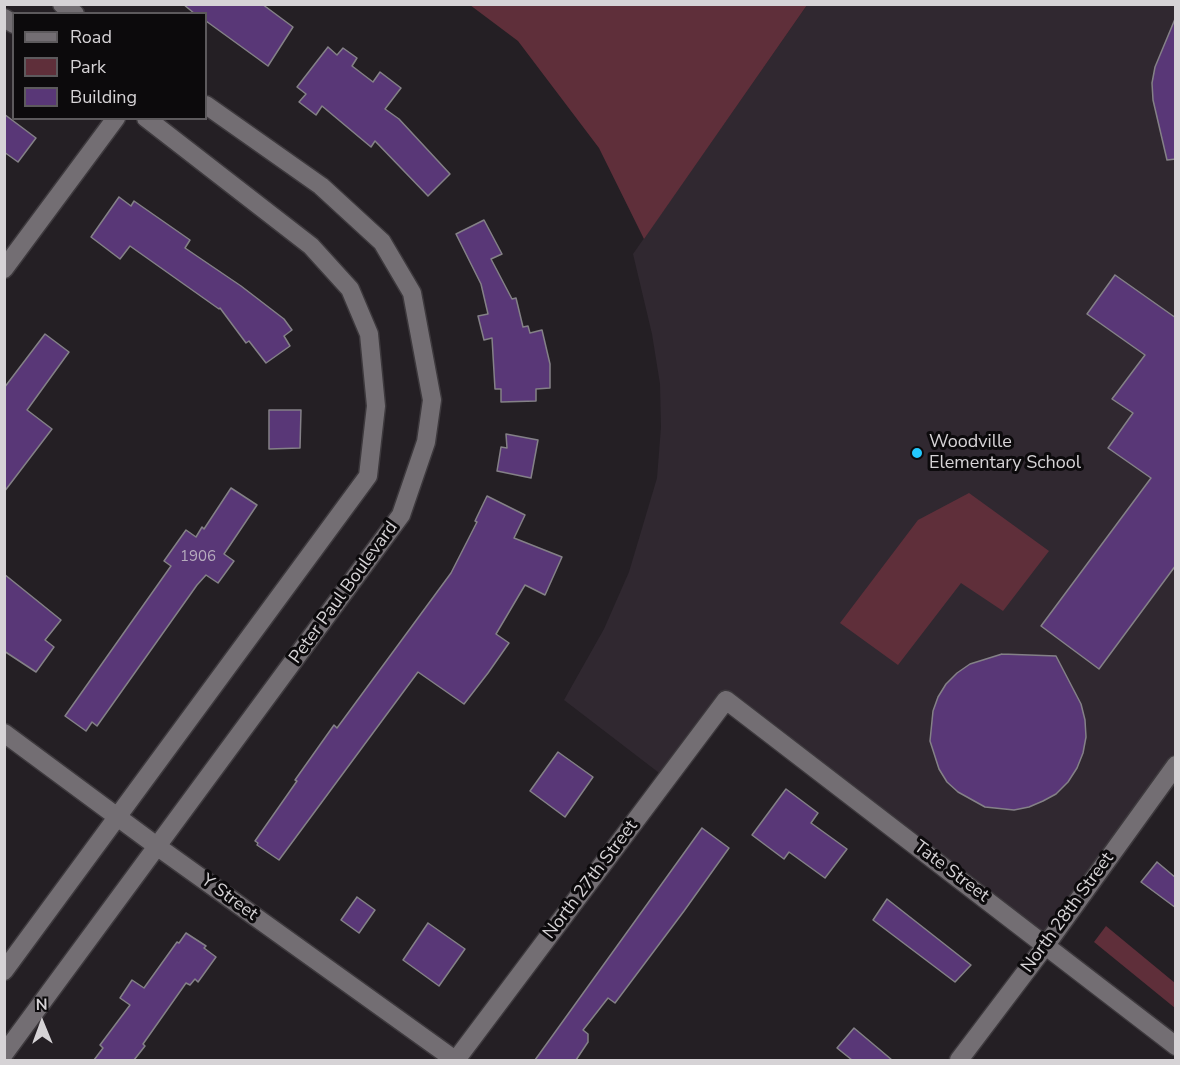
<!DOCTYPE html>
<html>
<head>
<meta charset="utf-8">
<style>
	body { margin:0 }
	#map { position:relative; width:1180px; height:1065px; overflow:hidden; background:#241f24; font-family:"Nunito Sans",sans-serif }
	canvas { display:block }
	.frame { position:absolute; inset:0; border:6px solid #d6d3d6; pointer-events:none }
	.legend { position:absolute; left:12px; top:12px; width:195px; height:108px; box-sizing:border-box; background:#0c0a0c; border:2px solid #5d5a5d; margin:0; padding:8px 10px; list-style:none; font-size:18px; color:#d6d3d6 }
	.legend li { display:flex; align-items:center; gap:12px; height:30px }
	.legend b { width:30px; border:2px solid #5d5a5d }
	.north { position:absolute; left:12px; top:993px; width:60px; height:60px; -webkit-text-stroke:4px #0c0a0c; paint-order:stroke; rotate:359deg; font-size:16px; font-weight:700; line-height:24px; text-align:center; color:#d6d3d6 }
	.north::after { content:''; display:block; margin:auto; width:21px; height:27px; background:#d6d3d6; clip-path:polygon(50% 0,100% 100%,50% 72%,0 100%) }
</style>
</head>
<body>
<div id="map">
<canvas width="1180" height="1065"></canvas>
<div class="frame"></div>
<ul class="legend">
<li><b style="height:8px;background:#736e73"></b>Road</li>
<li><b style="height:16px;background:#5f2f3a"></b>Park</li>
<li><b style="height:16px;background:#593777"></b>Building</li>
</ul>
<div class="north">N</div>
</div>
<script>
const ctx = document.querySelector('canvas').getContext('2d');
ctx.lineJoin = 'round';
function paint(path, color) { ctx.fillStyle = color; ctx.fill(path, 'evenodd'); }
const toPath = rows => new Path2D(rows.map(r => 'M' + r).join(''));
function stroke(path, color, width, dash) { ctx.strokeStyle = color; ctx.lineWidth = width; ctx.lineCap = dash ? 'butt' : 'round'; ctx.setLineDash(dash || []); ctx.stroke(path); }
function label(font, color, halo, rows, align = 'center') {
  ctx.font = font + ' "Nunito Sans",sans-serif'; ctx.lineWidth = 6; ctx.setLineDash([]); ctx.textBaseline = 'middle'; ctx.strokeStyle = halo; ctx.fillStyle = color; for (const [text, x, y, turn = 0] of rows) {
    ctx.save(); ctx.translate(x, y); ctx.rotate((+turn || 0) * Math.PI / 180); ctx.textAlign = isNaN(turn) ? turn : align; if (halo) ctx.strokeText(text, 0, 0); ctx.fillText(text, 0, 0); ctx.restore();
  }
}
const built = toPath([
	[807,5,1175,5,1175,763,1042,945,724,702,667,779,564,700,604,629,629,572,657,478,661,427,660,384,652,334,633,254]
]);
const green = toPath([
	[470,5,807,5,644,239,599,148,518,41],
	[969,493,1049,551,1003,611,961,583,898,665,840,623,918,520],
	[1106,926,1175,983,1175,1008,1094,942]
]);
const building = toPath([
	[183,4,262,4,293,27,268,66,206,21,206,14,195,14,183,4],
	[1175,19,1176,159,1167,160,1153,100,1152,83,1155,67,1175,19],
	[328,47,337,55,343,48,357,58,352,66,373,82,380,72,401,88,385,109,399,119,450,174,428,196,375,141,371,147,322,106,316,115,299,102,306,94,297,87,328,47],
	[4,114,36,138,18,162,4,152,4,114],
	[119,197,131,206,134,201,190,240,185,248,241,286,284,319,292,330,284,336,290,346,266,363,249,341,246,343,220,308,219,309,130,246,120,259,91,237,119,197],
	[484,220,502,254,491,259,512,299,516,298,523,327,528,326,530,333,542,330,550,364,550,388,536,389,536,401,501,402,501,389,495,389,492,338,484,340,478,316,488,314,481,284,456,234,484,220],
	[1115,275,1176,318,1176,565,1099,669,1041,626,1151,478,1108,448,1133,413,1112,399,1145,355,1087,314,1115,275],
	[45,334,69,352,27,410,52,429,4,492,4,388,45,334],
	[269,410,301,410,300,448,269,449,269,410],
	[506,434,538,440,531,478,497,471,501,447,507,448,506,434],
	[231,488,257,505,224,554,234,561,218,583,206,575,197,585,97,726,92,722,86,731,65,716,171,566,164,561,186,530,196,537,202,527,204,529,231,488],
	[487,496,525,515,514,538,562,557,545,595,525,585,496,634,509,643,488,673,464,704,418,672,279,860,257,845,258,843,255,841,297,781,295,780,334,725,337,728,451,573,477,522,475,521,487,496],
	[4,574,61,620,45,640,54,647,36,672,4,651,4,574],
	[1002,654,1056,656,1081,704,1085,720,1086,737,1083,753,1077,768,1068,782,1056,794,1043,801,1029,807,1014,810,985,807,958,792,947,782,939,769,930,741,933,711,938,697,946,684,957,673,970,664,1002,654],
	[558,752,593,777,565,817,530,791,558,752],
	[786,789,818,813,811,823,847,849,825,878,789,852,784,859,752,835,786,789],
	[702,828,729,848,684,911,615,1003,608,998,583,1030,588,1034,588,1042,576,1060,535,1060,702,828],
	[1157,862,1176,878,1176,908,1141,882,1157,862],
	[357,897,375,910,359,933,341,920,357,897],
	[887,899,971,965,955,982,873,920,887,899],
	[428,923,465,949,439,986,403,960,428,923],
	[186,933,206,946,204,948,216,957,198,982,195,979,190,985,186,983,143,1044,145,1046,134,1060,94,1060,103,1048,100,1045,130,1005,120,998,132,980,144,988,177,942,179,943,186,933],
	[854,1028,892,1060,852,1060,837,1048,854,1028]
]);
const street = toPath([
	[62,4,75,14],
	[4,18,14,24],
	[4,269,116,118],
	[4,733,158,847,455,1060],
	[4,971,368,476,376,406,369,334,350,289,311,246,146,118],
	[4,1054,401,515,426,442,432,400,412,293,382,242,321,186,206,105],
	[456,1060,726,700,1176,1046],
	[959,1060,1046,945,1176,765]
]);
const markers = [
	[917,453,6,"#23c9fe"]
];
const numberNames = [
	["1906",198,557]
];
const poiNames = [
	["Woodville",929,443],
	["Elementary School",929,464]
];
const streetNames = [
	["Peter Paul Boulevard",344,593,-54],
	["Tate Street",951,872,37],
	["North 27th Street",591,880,-53],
	["Y Street",229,898,36],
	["North 28th Street",1068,913,-54]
];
paint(built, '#302830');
paint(green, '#5f2f3a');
paint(building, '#593777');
stroke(building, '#848187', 1.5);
stroke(street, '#3d393d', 21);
stroke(street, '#736e73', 18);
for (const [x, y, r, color] of markers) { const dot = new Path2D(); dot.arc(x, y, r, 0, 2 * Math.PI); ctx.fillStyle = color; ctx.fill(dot); stroke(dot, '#0c0a0c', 2); }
label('15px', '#b7acbe', null, numberNames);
label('18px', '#d6d3d6', '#0c0a0c', poiNames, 'left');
label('18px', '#d6d3d6', '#0c0a0c', streetNames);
</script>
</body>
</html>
